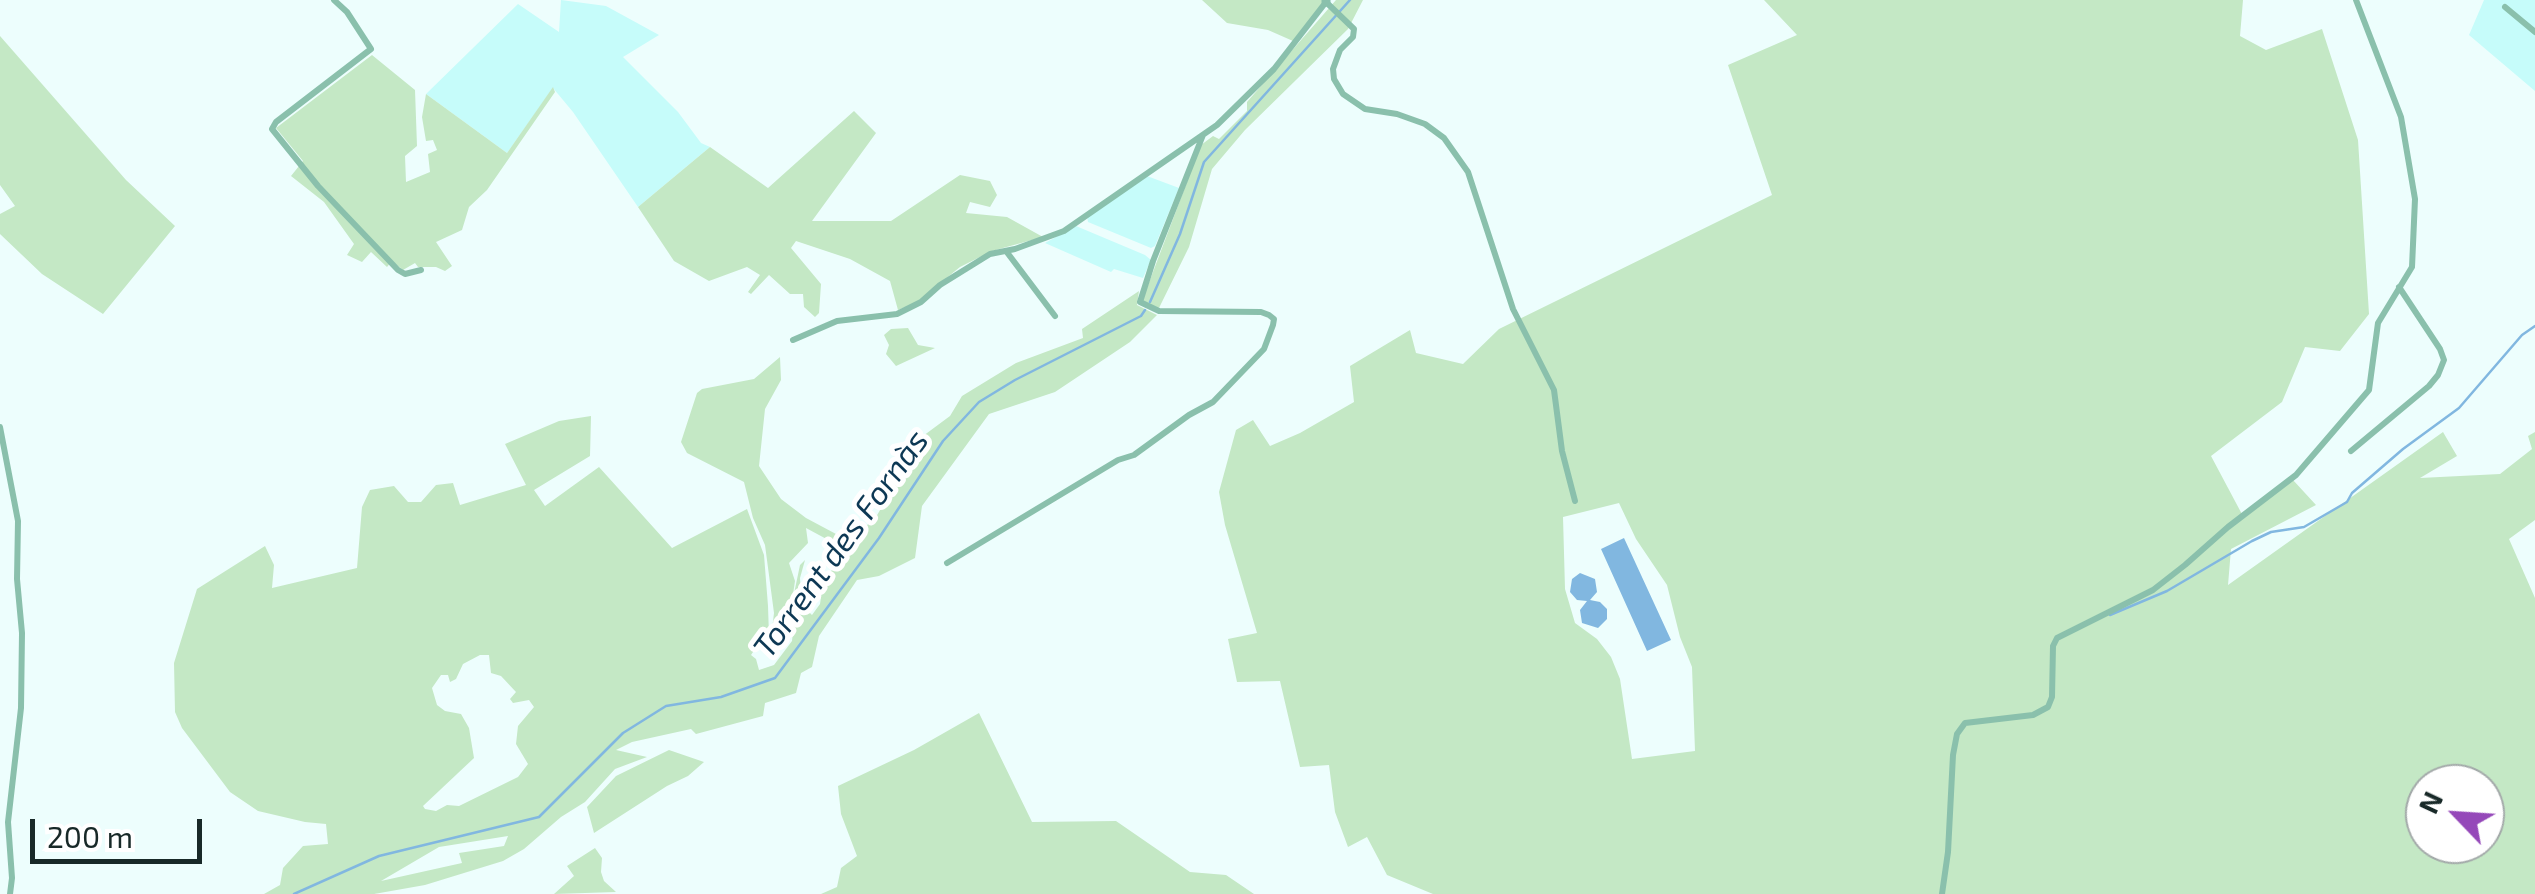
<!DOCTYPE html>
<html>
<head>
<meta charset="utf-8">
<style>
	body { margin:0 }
	#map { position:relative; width:2535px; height:894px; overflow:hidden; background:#edfefd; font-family:"Exo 2",sans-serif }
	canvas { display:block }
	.north { position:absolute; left:2405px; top:764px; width:100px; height:100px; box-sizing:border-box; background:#fff; border:2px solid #a3a9a9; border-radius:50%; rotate:295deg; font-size:28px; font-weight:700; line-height:40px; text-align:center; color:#182928 }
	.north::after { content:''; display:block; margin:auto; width:35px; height:45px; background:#9548b9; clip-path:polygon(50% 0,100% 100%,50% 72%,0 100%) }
	.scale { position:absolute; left:30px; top:819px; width:172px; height:45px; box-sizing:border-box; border:5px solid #182928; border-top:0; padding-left:12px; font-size:30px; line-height:35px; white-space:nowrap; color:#182928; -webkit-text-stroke:8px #fff; paint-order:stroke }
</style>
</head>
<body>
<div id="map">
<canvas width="2535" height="894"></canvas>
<div class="north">N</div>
<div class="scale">200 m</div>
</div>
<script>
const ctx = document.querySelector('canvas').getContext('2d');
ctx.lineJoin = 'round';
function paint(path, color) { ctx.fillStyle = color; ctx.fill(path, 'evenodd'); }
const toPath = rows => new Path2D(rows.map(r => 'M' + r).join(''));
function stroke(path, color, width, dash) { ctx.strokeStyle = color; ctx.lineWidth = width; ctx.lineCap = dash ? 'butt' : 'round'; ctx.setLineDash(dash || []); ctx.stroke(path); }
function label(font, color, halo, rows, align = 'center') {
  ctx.font = font + ' "Exo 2",sans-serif'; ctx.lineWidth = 10; ctx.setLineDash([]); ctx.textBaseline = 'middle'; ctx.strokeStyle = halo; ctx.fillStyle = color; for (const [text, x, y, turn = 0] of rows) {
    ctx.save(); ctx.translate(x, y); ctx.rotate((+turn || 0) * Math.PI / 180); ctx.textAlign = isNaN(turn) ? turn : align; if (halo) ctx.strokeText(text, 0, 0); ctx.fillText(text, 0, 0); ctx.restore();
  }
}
const built = toPath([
	[561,0,606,6,659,35,623,57,678,112,701,143,710,147,638,207,573,112,553,88,507,153,426,94,518,4,559,32],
	[2484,0,2535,0,2535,91,2469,35],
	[1147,176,1179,188,1155,246,1151,248,1088,222,1087,216],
	[1076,226,1145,255,1151,260,1143,278,1114,269,1111,272,1045,243]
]);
const green = toPath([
	[1202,0,1329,0,1293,41,1268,30,1227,23],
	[1336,0,1363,0,1348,29,1245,130,1212,169,1189,247,1159,308,1142,301,1201,145,1213,136,1219,139,1247,111,1247,102],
	[1764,0,2243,0,2240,36,2266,50,2322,29,2358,140,2369,314,2340,351,2305,347,2282,402,2211,456,2244,518,2293,480,2316,505,2231,549,2228,585,2443,432,2457,456,2420,478,2500,474,2532,449,2528,436,2535,432,2535,520,2509,539,2535,598,2535,894,1433,894,1387,875,1367,837,1348,847,1335,812,1329,765,1300,767,1280,681,1237,682,1228,639,1257,633,1225,525,1219,492,1236,430,1253,420,1270,446,1300,433,1354,402,1350,366,1410,330,1416,353,1463,364,1499,329,1772,195,1728,65,1797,35],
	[1619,503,1636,539,1667,585,1680,637,1692,667,1695,751,1632,759,1620,679,1611,657,1597,639,1575,623,1565,589,1563,517],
	[2425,784,2485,784,2485,844,2425,844],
	[0,36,126,180,175,226,103,314,42,274,0,234,0,214,15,206,0,185],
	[372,55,415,90,417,146,405,156,406,182,430,172,428,154,437,150,433,140,426,141,422,117,426,94,507,153,553,87,555,92,487,190,469,207,462,230,436,242,452,266,445,271,436,267,418,267,415,263,403,270,392,261,387,267,371,252,362,262,347,255,354,244,324,202,291,176,303,161,276,128],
	[854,111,876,133,812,221,891,221,960,175,990,181,997,195,990,207,970,202,966,213,1007,217,1043,237,992,251,960,267,916,303,898,310,890,281,850,259,796,241,791,248,821,284,819,313,815,317,804,307,803,294,790,294,769,275,751,294,748,292,760,275,747,267,709,281,674,261,638,207,710,147,768,188],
	[1139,291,1137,305,1157,315,1130,342,1055,392,989,414,922,506,915,558,879,576,857,580,819,636,812,667,801,673,796,693,765,703,763,716,696,734,691,729,632,742,616,750,647,757,615,769,585,802,561,817,524,849,503,861,425,885,374,894,264,894,280,885,283,868,303,846,328,844,326,824,305,822,258,811,230,792,182,728,175,712,174,663,197,589,265,546,274,565,272,588,357,568,362,507,370,490,394,486,408,502,421,502,436,485,453,483,460,505,526,485,505,444,559,421,591,416,590,456,534,490,545,506,599,467,672,548,747,509,764,555,768,606,769,636,765,634,751,655,756,659,759,670,774,665,792,641,795,614,771,638,774,613,765,545,753,518,744,482,687,453,681,442,697,393,702,389,754,379,780,357,781,380,765,409,759,466,781,499,806,518,836,534,835,538,846,544,876,517,923,436,950,416,962,396,1016,363,1083,338,1082,329],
	[806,528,845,549,823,584,820,604,812,615,809,612,812,593,801,593,800,578,805,560,800,565,791,608,795,581,789,563,808,543],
	[480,655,489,655,491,673,501,676,516,692,510,699,513,703,529,700,534,707,518,726,516,744,528,764,518,777,459,806,447,805,436,811,425,809,423,806,474,758,469,728,461,714,445,711,437,705,432,688,441,675,448,675,450,682,456,679,463,664],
	[508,836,504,846,459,853,462,863,381,881,439,847],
	[908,328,918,345,935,348,896,366,886,354,889,345,884,335,891,329],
	[979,713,1032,822,1116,821,1190,872,1226,875,1254,894,821,894,837,887,841,868,857,856,841,814,838,786,914,750],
	[669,750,704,762,688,776,667,786,594,833,587,807,616,776],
	[595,848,602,858,601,872,604,881,616,892,554,894,574,876,567,866]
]);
const water = toPath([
	[1624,538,1671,640,1647,651,1601,549],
	[1580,573,1595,579,1597,592,1590,600,1600,602,1607,609,1607,619,1598,628,1582,623,1580,610,1587,601,1577,600,1570,592,1572,579]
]);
const stream = toPath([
	[1150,302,1180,234,1204,162,1350,0],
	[2110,615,2167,591,2252,541,2271,532,2304,527,2347,502,2352,493,2403,449,2459,408,2522,335,2535,326],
	[294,894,379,856,539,817,623,733,666,706,721,697,775,678,879,538,943,441,979,402,1015,380,1141,316,1145,310]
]);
const minor = toPath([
	[334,0,347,12,371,49,276,122,272,129,318,186,398,270,405,274,421,270],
	[2505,7,2535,32],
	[1006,251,1055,316],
	[793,340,837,321,897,314,921,302,940,285,990,254,1015,249,1064,231,1217,125,1274,69,1326,2,1354,29,1353,37,1340,50,1333,69,1334,79,1343,94,1365,109,1397,114,1425,124,1444,138,1468,172,1513,309,1554,390,1562,451,1575,501],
	[0,427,18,521,17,579,22,633,21,708,8,822,12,878,10,894],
	[2351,451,2429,386,2438,375,2444,360,2440,349,2399,287],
	[947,563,1118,460,1134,455,1189,415,1213,402,1264,349,1273,325,1274,319,1269,315,1261,312,1159,311,1140,302,1153,261,1203,135],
	[1942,894,1948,852,1953,755,1957,734,1965,723,2033,715,2048,707,2052,697,2053,646,2057,638,2153,590,2185,565,2228,527,2296,475,2369,390,2378,323,2412,267,2415,199,2401,117,2356,0]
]);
const tertiary = toPath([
	[1326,0,1326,2]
]);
const waterNames = [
	["Torrent des Fornàs",841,544,-54]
];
paint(built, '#c6fcfa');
paint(green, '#c4e8c5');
paint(water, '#81b7e0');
stroke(stream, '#81b7e0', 2.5);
stroke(minor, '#8ac0ac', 6);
stroke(tertiary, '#8ac0ac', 9);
label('italic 32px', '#0d3854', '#fff', waterNames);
</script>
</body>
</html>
